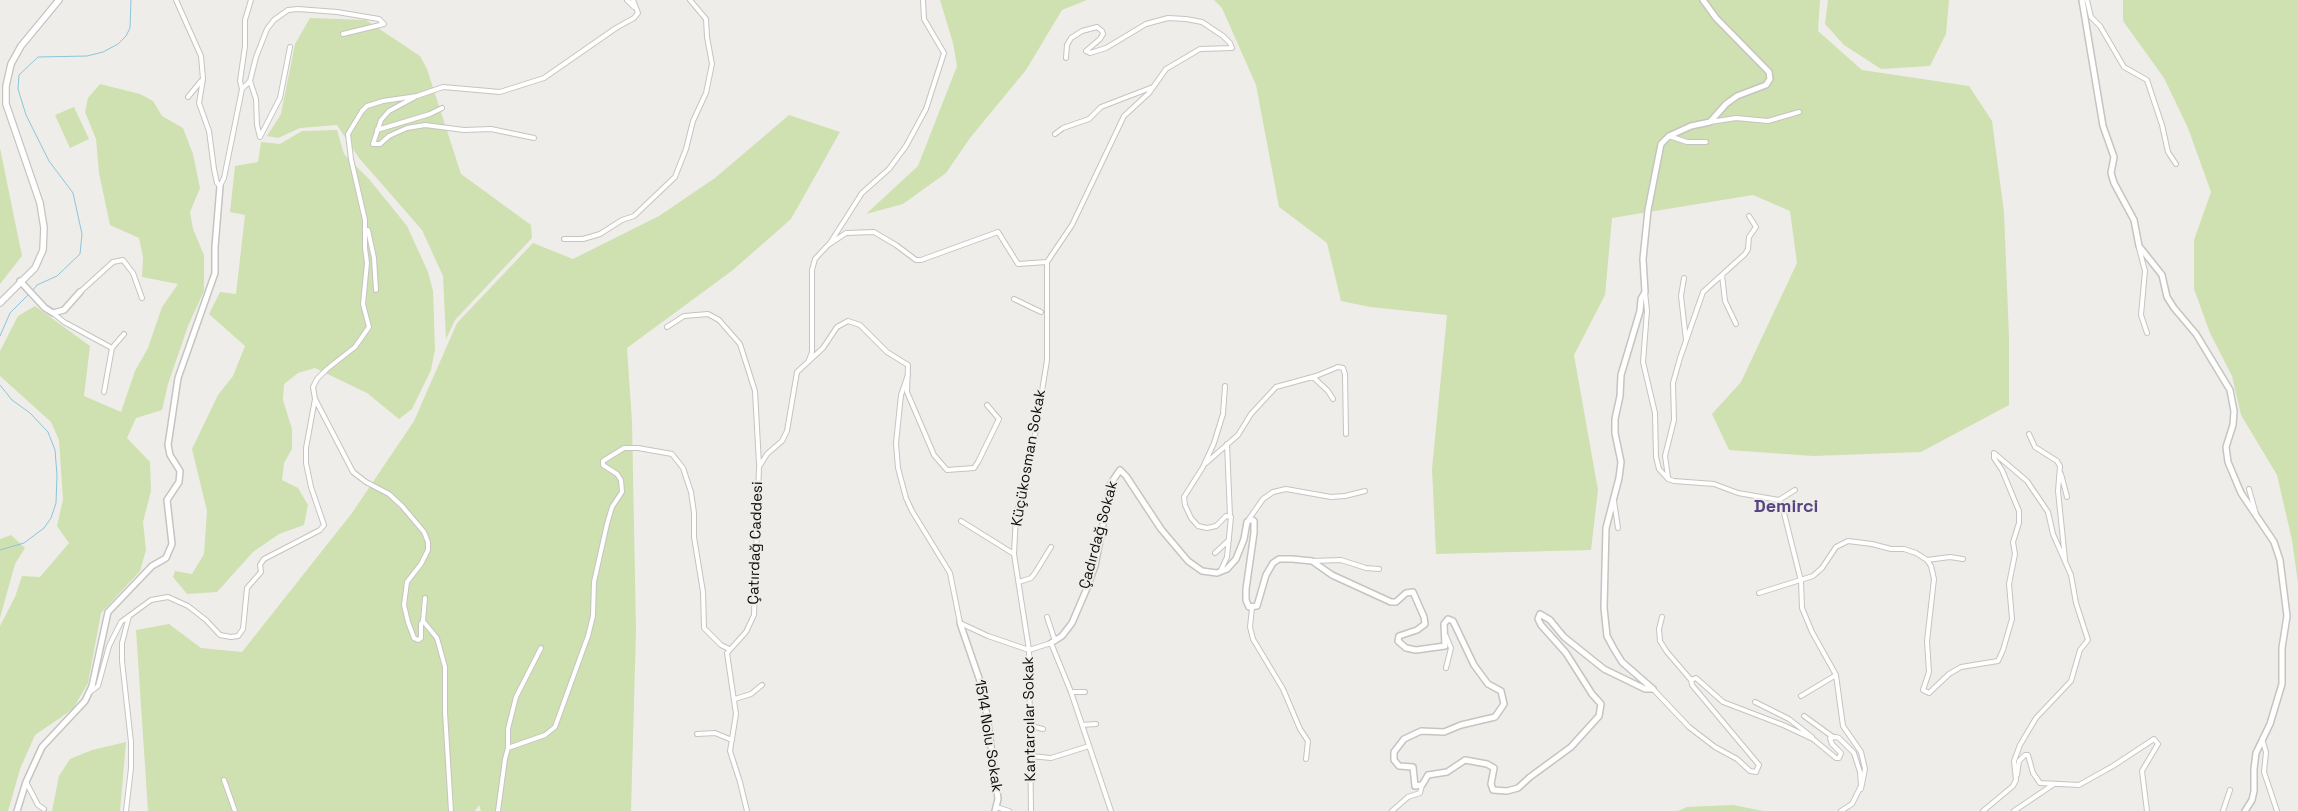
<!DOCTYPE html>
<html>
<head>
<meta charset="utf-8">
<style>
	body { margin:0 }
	canvas { display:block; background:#eeede9 }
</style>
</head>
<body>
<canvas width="2298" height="811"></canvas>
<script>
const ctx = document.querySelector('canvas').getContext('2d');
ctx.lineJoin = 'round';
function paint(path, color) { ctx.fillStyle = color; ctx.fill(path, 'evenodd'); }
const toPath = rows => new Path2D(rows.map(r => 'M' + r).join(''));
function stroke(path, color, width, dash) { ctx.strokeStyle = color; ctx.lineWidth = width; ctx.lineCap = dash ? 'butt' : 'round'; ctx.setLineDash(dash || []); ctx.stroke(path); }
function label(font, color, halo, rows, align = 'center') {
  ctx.font = font + ' "Space Grotesk",sans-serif'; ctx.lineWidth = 4; ctx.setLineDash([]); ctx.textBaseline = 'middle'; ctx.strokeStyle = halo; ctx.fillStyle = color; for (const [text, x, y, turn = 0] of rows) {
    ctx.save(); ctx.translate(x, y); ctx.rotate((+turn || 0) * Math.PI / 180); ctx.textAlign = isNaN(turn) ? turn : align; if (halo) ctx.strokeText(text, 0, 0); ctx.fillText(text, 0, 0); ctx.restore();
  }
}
const green = toPath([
	[940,0,1087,0,1062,10,1026,70,970,138,946,173,903,204,866,214,918,166,957,66,953,43],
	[1214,0,1820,0,1818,31,1862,70,1969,86,1992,121,2004,212,2009,337,2009,405,1921,452,1813,456,1729,450,1712,414,1741,382,1797,263,1790,211,1753,195,1612,218,1605,295,1574,355,1598,490,1591,550,1436,554,1432,469,1447,315,1370,307,1341,301,1327,243,1279,207,1256,85,1222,8],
	[1828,0,1949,0,1946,34,1930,66,1881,69,1844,45,1825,24],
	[2123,0,2298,0,2298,583,2292,540,2277,475,2241,415,2232,376,2210,333,2194,289,2194,240,2211,192,2188,128,2164,78,2123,21],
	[310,18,366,20,420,56,427,69,461,174,531,225,532,238,455,320,446,339,443,276,422,230,359,158,337,125,300,128,278,138,267,136,281,114,295,44],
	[100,84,140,94,153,101,162,116,183,128,193,154,200,188,190,212,193,229,204,255,204,291,188,326,168,384,162,410,136,418,127,438,150,462,151,491,143,522,146,550,140,571,101,613,88,683,73,709,35,735,20,769,9,808,8,811,0,811,0,626,15,597,22,576,40,577,69,543,57,526,63,500,59,440,51,422,0,376,0,351,18,316,35,306,90,346,84,396,121,412,135,371,148,348,162,307,178,284,142,277,143,257,139,238,110,225,99,173,96,139,85,112,88,98],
	[74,107,89,139,70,148,55,115],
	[789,115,840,132,791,219,733,270,627,348,632,422,636,630,631,811,481,811,479,805,475,811,148,811,136,630,169,624,201,648,242,652,352,513,414,421,457,323,533,243,573,259,659,216,715,178],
	[337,130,344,154,369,179,407,226,428,272,433,291,435,349,431,370,412,409,399,419,367,393,315,368,298,373,284,384,283,400,292,429,292,449,284,463,282,480,298,488,308,505,304,525,279,534,253,552,217,592,187,594,173,577,175,571,192,574,204,554,207,511,192,449,218,395,233,376,245,346,209,314,220,292,236,294,245,215,230,212,235,166,258,162,261,142,280,144,302,131],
	[0,148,22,256,0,284],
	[11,535,25,548,15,564,0,618,0,539],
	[126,742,120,811,52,811,59,776,70,759,92,750],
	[1733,805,1763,811,1678,811,1687,807]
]);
const stream = toPath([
	[33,290,37,285,57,276,80,254,82,234,73,193,49,161,26,115,18,89,19,75,38,57,87,56,103,52,118,44,126,36,130,28,131,0],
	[0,336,10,313,30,293],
	[0,385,12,400,30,413,48,432,55,450,57,475,56,503,51,518,44,528,24,543,0,550]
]);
const minor = toPath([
	[176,0,201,56,203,79,199,103,209,131,214,169,217,183,220,186],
	[627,0,634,7],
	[2087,0,2091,17,2100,26,2124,67,2147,80,2162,125,2168,152,2176,164],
	[250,81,256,99,257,125,260,137,280,98,290,47],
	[242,89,240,81,245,46,245,20,251,0],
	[188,97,201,81],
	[415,97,389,111,381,120,373,144,380,144,389,136,407,128,425,125,464,130,491,129,534,138],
	[1710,122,1736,118,1768,121,1799,112],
	[377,130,430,114,442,108],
	[1055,134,1063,128,1089,119,1101,107,1153,87],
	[1669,136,1687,142,1706,142],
	[220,186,224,178,242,89,250,81,256,57,267,29,274,20,288,10,298,9,337,12,379,19,384,24,343,34],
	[368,230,374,258,376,290],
	[564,239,583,239,600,234,622,220,634,216,675,177,686,149,693,121,706,93,712,64,707,37,706,19,690,0],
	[830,243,862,193,889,169,906,146,926,109,944,53,924,19,923,0],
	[2139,248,2145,271,2141,315,2147,333],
	[1722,275,1725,301,1736,324],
	[1684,278,1681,296,1686,340],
	[80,292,113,262,123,260,133,273,142,298],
	[1645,292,1647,311,1643,362,1655,413,1656,457,1659,469,1668,479,1674,481,1714,484,1738,493,1779,500,1782,505,1801,581,1802,608,1812,632,1836,675,1843,726,1861,752,1865,769,1861,789],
	[1014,299,1041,312],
	[53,313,64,322,112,348],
	[667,327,684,316,708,314,719,320,740,344,755,391,759,464],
	[809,360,812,352,812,270,815,259,828,245,846,233,874,232,896,245,916,260,921,260,998,232,1018,264,1047,262],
	[908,375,901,395,896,443,898,468,906,498,912,511,950,573,960,623,988,636,1029,650,1014,554,1016,516,1032,454,1047,360,1047,262,1072,225,1124,116,1149,93,1166,69,1200,49,1232,48,1230,43,1223,36,1202,22,1186,19,1168,18,1146,24,1106,48,1090,53,1086,51,1100,39,1103,34,1102,31,1097,27,1082,31,1071,38,1067,45,1066,58],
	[1313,377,1328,391,1333,399],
	[104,392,112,348,124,334],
	[2029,434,2035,447,2057,461,2060,466,2058,491,2065,559],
	[1227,444,1230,516],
	[1206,463,1238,435,1251,414,1276,387,1316,376,1338,367,1343,368,1345,374,1346,434],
	[2061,474,2067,497],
	[1668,477,1665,456,1674,420,1673,383,1680,358,1703,292,1745,254,1748,249,1749,237,1756,227,1749,216],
	[2249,489,2256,514],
	[1779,500,1795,490],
	[1614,501,1618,528],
	[1249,519,1263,499,1273,492,1286,489,1331,497,1345,496,1365,491],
	[961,521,1014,554],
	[1215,553,1229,540],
	[1927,560,1950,557,1963,559],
	[1312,561,1341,560,1366,568,1379,569],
	[1221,570,1227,557,1231,517,1226,516,1216,526,1207,528,1198,526,1191,518,1185,505,1184,497,1203,467,1214,443,1223,414,1225,386],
	[1019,582,1031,578,1035,573,1051,547],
	[1759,593,1813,576,1822,568,1836,547,1848,541,1872,544,1891,549,1904,549,1916,553,1927,560,1931,566,1934,579,1927,641,1929,672,1923,690,1929,693,1949,674,1961,667,1998,661,2003,650,2012,619,2009,584,2015,554,2013,542,2019,523,2019,511,2002,470,1994,458,1994,453,2027,481,2048,512,2053,534,2071,575,2076,603,2088,640,2080,650,2071,681,2036,718,2020,745,2014,761,2016,780,2013,786,1983,811],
	[425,598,423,621,437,638,445,667,445,712,451,811],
	[1252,608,1250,627,1253,639,1283,689,1300,729,1308,741,1306,759],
	[1047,617,1055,641],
	[1662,617,1659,629,1660,641,1667,652,1691,680],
	[423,621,421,624,421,638,418,640,414,638,408,622,404,605,407,582,421,564,428,550,428,542,424,532,402,506,389,494,366,482,353,472,315,399,313,387,317,379,327,369,355,347,369,327,363,304,367,263,365,248,365,220,351,159,348,134,362,111,367,106,383,101,417,96,443,87,500,92,544,78,616,28,634,18,638,13,633,0],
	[1446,636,1451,648,1446,668],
	[1653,689,1689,727,1715,747,1737,759,1750,771,1756,772,1759,765,1692,685,1691,680,1696,678,1723,702,1783,725,1813,739,1836,758,1839,758,1841,753,1832,744,1830,738,1836,737,1839,738,1854,753,1860,772,1861,786,1852,804,1841,811],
	[1071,692,1085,692],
	[89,693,98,686,109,646,121,622,151,600,168,597,188,606,206,620,220,635,231,637,238,636,243,629,247,588,261,572,260,565,264,559,320,530,324,525,311,487,306,463,306,448,315,399],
	[1801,696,1836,675],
	[735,699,751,694,762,685],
	[1755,702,1789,719,1812,737],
	[1804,716,1833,737],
	[1082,725,1096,724],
	[1031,726,1043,729],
	[697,734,715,733,732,740],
	[2262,739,2266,752,2264,772,2277,811],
	[508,748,545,735,555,727,588,636,593,616,594,582,607,524,612,507,622,492,621,480,617,474,603,465,603,461,624,448,638,448,672,454,683,468,691,492,694,513,694,537,703,592,704,628,721,645,729,649],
	[1031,756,1051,758,1089,746],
	[2017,775,2019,761,2025,755,2028,755,2033,773,2040,783,2079,785,2113,766,2154,739,2158,744,2142,771,2147,811],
	[224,780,235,811],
	[26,782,38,805,44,809],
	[996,807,1009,811],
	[126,811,131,768,131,742,122,661,122,643,129,616],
	[498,811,505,759,508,748,508,729,516,697,541,648],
	[747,811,740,782,730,751,736,714,727,653,746,632,754,615,759,467,767,454,782,441,787,431,797,372,823,348,837,327,848,321,860,325,887,352,908,365,907,392,934,455,947,470,974,468,978,462,999,419,987,405],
	[1031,811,1029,650,1051,643,1071,692,1111,811],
	[1392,811,1408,797,1420,793,1422,785],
	[2014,811,2054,784],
	[2223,811,2230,790]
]);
const tertiary = toPath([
	[2082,0,2103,126,2114,157,2111,173,2114,183,2134,220,2139,246,2162,275,2167,297,2174,308,2196,334,2230,390,2234,411,2233,425,2226,447,2228,462,2241,493,2274,542,2280,560,2287,616,2282,648,2282,684,2270,724,2256,753,2254,769,2254,791,2252,800,2245,811],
	[20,281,45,308,53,313,64,310,80,292],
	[960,623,981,684,987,716,998,799,995,811],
	[1051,643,1062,636,1072,623,1087,588,1095,566,1111,483,1120,470,1126,476,1161,529,1188,561,1202,571,1217,573,1227,569,1236,559,1244,539,1247,522,1251,519,1254,521,1254,533,1246,589,1246,600,1249,607,1257,606,1266,575,1273,563,1279,559,1292,559,1312,561,1332,575,1391,602,1396,602,1406,593,1413,592,1424,617,1425,624,1417,630,1399,636,1398,641,1406,648,1416,650,1445,646,1444,624,1448,619,1453,621,1474,665,1488,684,1501,691,1504,704,1495,717,1461,725,1444,732,1421,731,1404,739,1394,752,1394,760,1399,766,1413,767,1415,786,1422,785,1428,775,1447,772,1465,760,1487,764,1494,768,1491,784,1493,790,1507,791,1518,788,1530,777,1571,747,1599,716,1601,704,1592,694,1566,653,1541,625,1538,619,1540,614,1550,620,1564,637,1604,669,1645,689,1653,689],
	[1653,689,1622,662,1614,649,1607,636,1604,608,1606,528,1619,478,1621,462,1615,433,1615,419,1620,396,1621,375,1640,311,1641,299,1645,292,1643,259,1648,210,1661,144,1669,136,1691,126,1710,122,1726,104,1737,96,1766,85,1770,79,1769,72,1716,18,1703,0],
	[17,811,26,782,42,747,85,701,92,686,108,612,152,566,166,558,172,544,167,500,179,482,180,471,170,455,168,445,178,378,215,273,215,247,220,186]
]);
const secondary = toPath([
	[0,303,35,268,43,250,44,228,40,203,6,104,6,86,11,64,21,46,59,0]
]);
const streetNames = [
	["Küçükosman Sokak",1029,458,-80],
	["Çadırdağ Sokak",1099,535,-75],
	["Çatırdağ Caddesi",756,543,-88],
	["Kantarcılar Sokak",1030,719,-91],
	["1514 Nolu Sokak",988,736,81]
];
const quarterNames = [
	["Demirci",1786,507]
];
paint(green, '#cfe1b0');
stroke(stream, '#8ac5da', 1);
stroke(minor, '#c5c4c0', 6);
stroke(tertiary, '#c5c4c0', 8);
stroke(secondary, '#c5c4c0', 8);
stroke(minor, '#fff', 4);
stroke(tertiary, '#fff', 5);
stroke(secondary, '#fff', 5.5);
label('15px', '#0e0e0d', '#eeede9', streetNames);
label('bold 18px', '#574582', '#eeede9', quarterNames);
</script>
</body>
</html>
